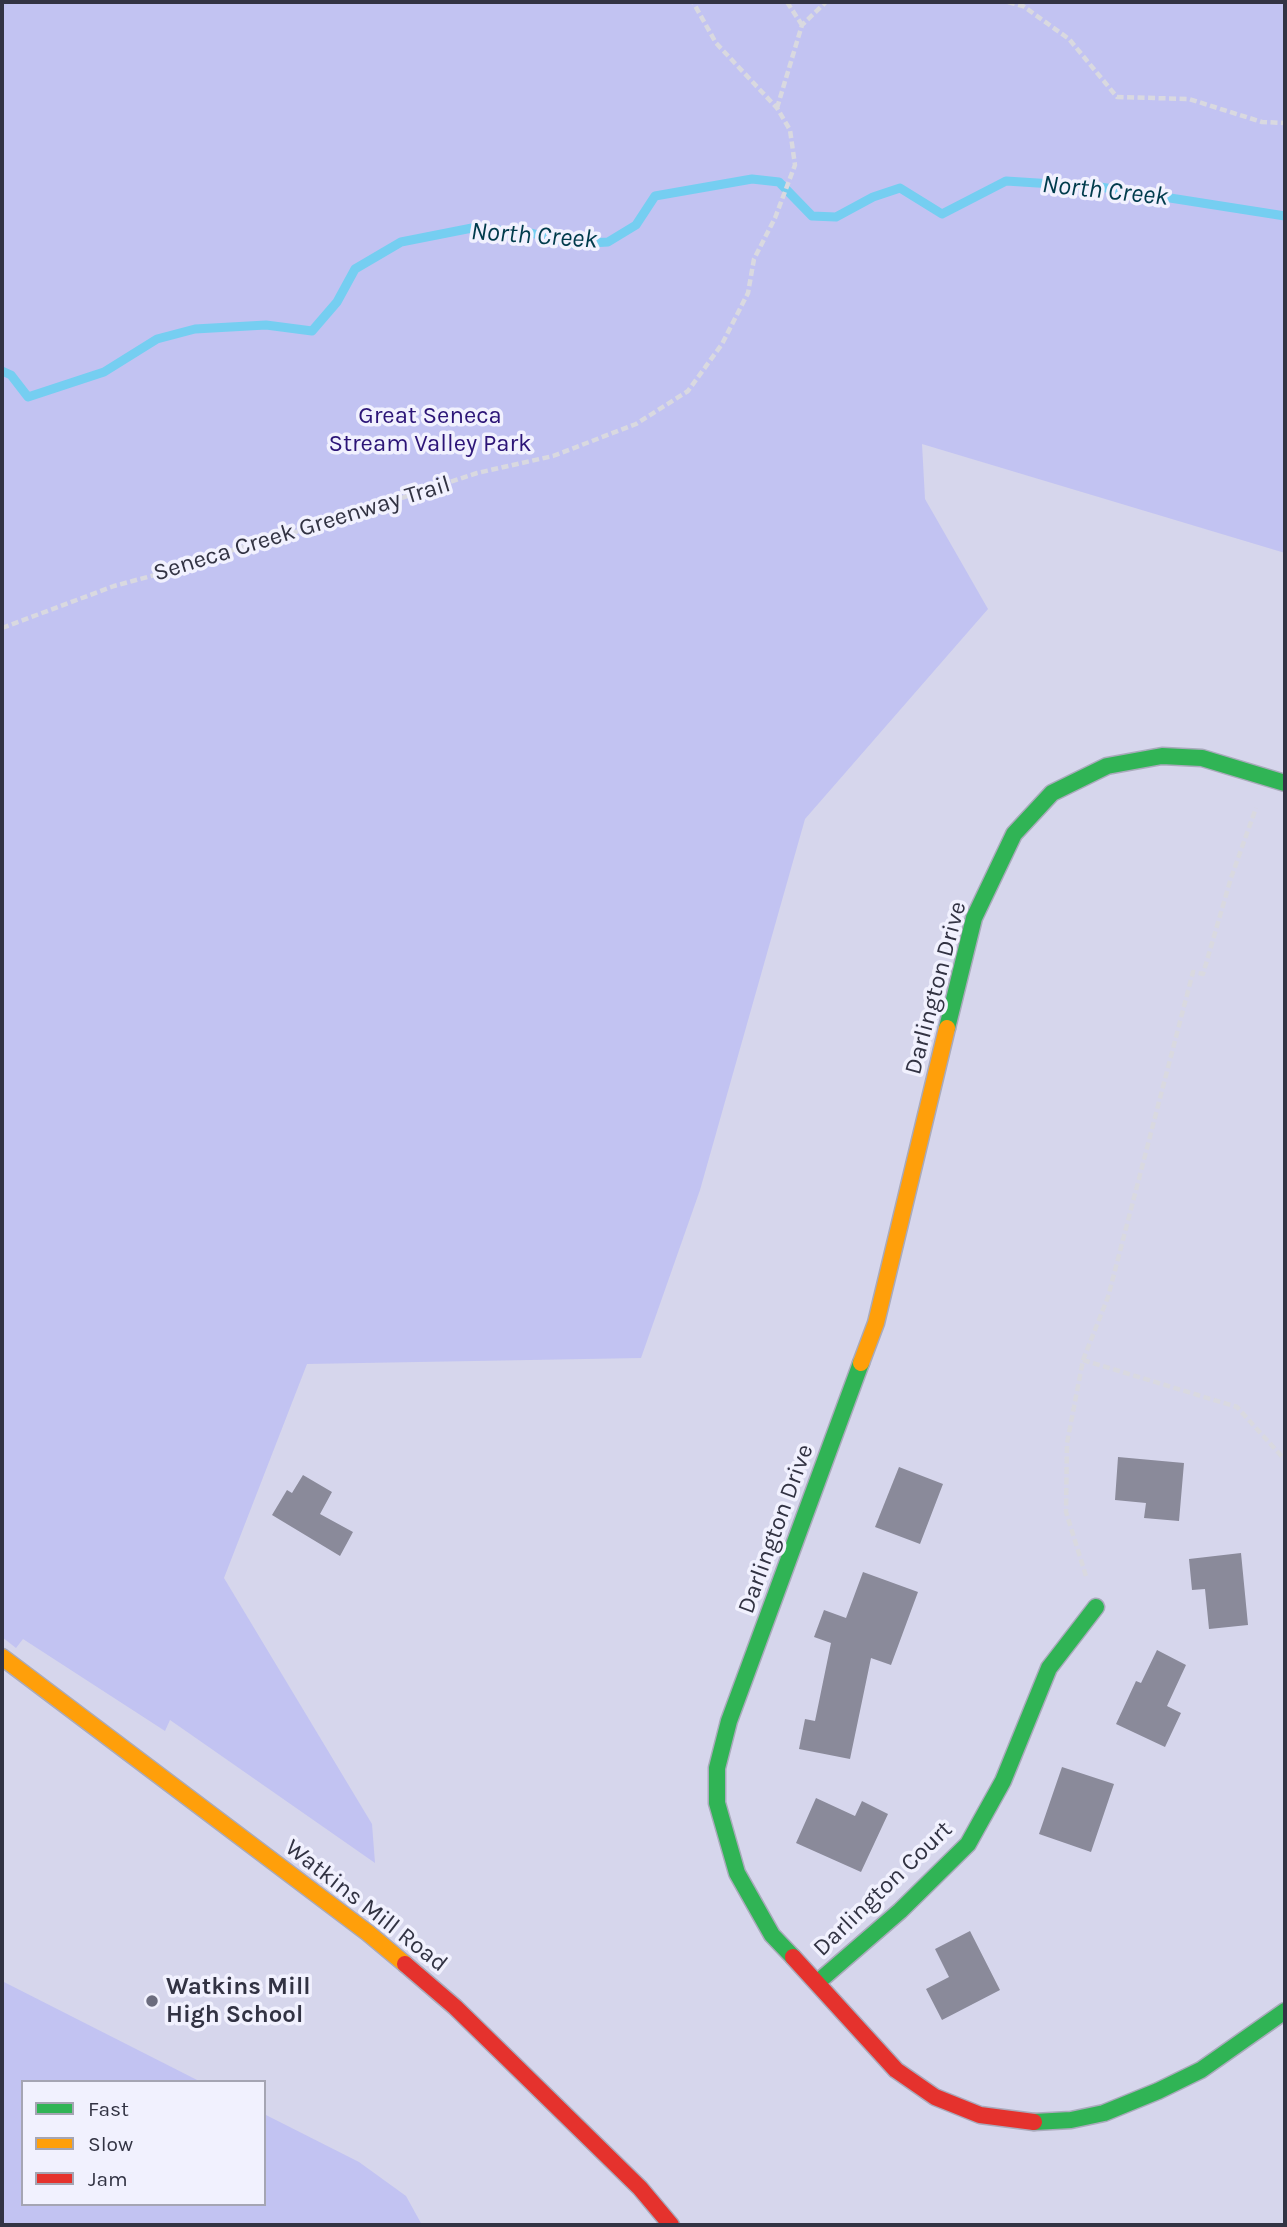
<!DOCTYPE html>
<html>
<head>
<meta charset="utf-8">
<style>
	body { margin:0 }
	#map { position:relative; width:1287px; height:2227px; overflow:hidden; background:#d6d6ec; font-family:Karla,sans-serif }
	canvas { display:block }
	.frame { position:absolute; inset:0; border:4px solid #323343; pointer-events:none }
	.legend { position:absolute; left:21px; top:2080px; width:245px; height:126px; box-sizing:border-box; background:#f1f1fe; border:2px solid #a5a5b3; margin:0; padding:9px 12px; list-style:none; font-size:21px; color:#323343 }
	.legend li { display:flex; align-items:center; gap:14px; height:35px }
	.legend b { width:35px; border:2px solid #a5a5b3 }
</style>
</head>
<body>
<div id="map">
<canvas width="1287" height="2227"></canvas>
<div class="frame"></div>
<ul class="legend">
<li><b style="height:9px;background:#30b455"></b>Fast</li>
<li><b style="height:9px;background:#ff9f0a"></b>Slow</li>
<li><b style="height:9px;background:#e5322d"></b>Jam</li>
</ul>
</div>
<script>
const ctx = document.querySelector('canvas').getContext('2d');
ctx.lineJoin = 'round';
function paint(path, color) { ctx.fillStyle = color; ctx.fill(path, 'evenodd'); }
const toPath = rows => new Path2D(rows.map(r => 'M' + r).join(''));
function stroke(path, color, width, dash) { ctx.strokeStyle = color; ctx.lineWidth = width; ctx.lineCap = dash ? 'butt' : 'round'; ctx.setLineDash(dash || []); ctx.stroke(path); }
function label(font, color, halo, rows, align = 'center') {
  ctx.font = font + ' Karla,sans-serif'; ctx.lineWidth = 7; ctx.setLineDash([]); ctx.textBaseline = 'middle'; ctx.strokeStyle = halo; ctx.fillStyle = color; for (const [text, x, y, turn = 0] of rows) {
    ctx.save(); ctx.translate(x, y); ctx.rotate((+turn || 0) * Math.PI / 180); ctx.textAlign = isNaN(turn) ? turn : align; if (halo) ctx.strokeText(text, 0, 0); ctx.fillText(text, 0, 0); ctx.restore();
  }
}
const green = toPath([
	[2,2,1285,2,1285,553,922,444,925,499,988,609,805,819,700,1190,641,1358,307,1364,224,1578,372,1824,375,1863,170,1720,165,1731,23,1639,16,1648,2,1637],
	[2,1981,201,2082,23,2082,23,2204,264,2204,264,2114,359,2162,406,2196,422,2225,2,2225]
]);
const stream = toPath([
	[2,371,11,375,28,397,104,372,157,339,195,329,266,325,312,331,337,302,355,269,401,242,472,228,531,233,573,244,608,242,636,225,655,196,752,179,779,182,812,216,836,217,873,197,900,188,942,214,1006,181,1100,187,1285,216]
]);
const building = toPath([
	[1118,1457,1184,1463,1179,1521,1144,1518,1146,1503,1115,1500],
	[899,1467,943,1484,920,1544,875,1527],
	[303,1475,332,1492,320,1514,353,1532,340,1556,272,1515,287,1490,292,1493],
	[1241,1553,1248,1625,1209,1629,1205,1589,1192,1590,1189,1559],
	[863,1572,918,1592,891,1665,871,1658,850,1759,799,1749,805,1719,815,1721,831,1643,814,1637,824,1610,846,1618],
	[1157,1650,1186,1665,1167,1706,1181,1713,1165,1747,1116,1724,1136,1681,1141,1683],
	[1062,1767,1114,1784,1091,1852,1039,1834],
	[816,1798,855,1816,862,1801,888,1814,861,1872,796,1843],
	[970,1931,1000,1990,942,2020,926,1989,949,1977,935,1949]
]);
const path = toPath([
	[787,2,802,25],
	[1008,2,1023,6,1069,39,1117,97,1189,99,1262,122,1285,123],
	[777,108,802,25,826,2],
	[2,628,114,586,166,572,239,548,317,526,477,473,553,456,636,424,688,391,722,344,748,293,754,259,775,218,795,165,790,130,777,108,716,43,693,2],
	[1083,1360,1237,1407,1285,1460],
	[1086,1576,1066,1512,1067,1443,1083,1360,1108,1297,1193,972,1203,974,1231,878,1256,808]
]);
const fast = toPath([
	[947,1028,974,918,1014,834,1052,793,1107,766,1162,756,1202,758,1285,783],
	[793,1957,772,1935,737,1873,717,1803,717,1768,729,1721,861,1363],
	[818,1982,900,1911,968,1844,1003,1781,1049,1668,1096,1607],
	[1034,2122,1071,2120,1104,2113,1158,2091,1201,2070,1285,2011]
]);
const slow = toPath([
	[861,1363,876,1323,947,1028],
	[2,1657,368,1933,405,1964]
]);
const jam = toPath([
	[793,1957,896,2070,935,2097,980,2115,1034,2122],
	[405,1964,455,2007,640,2188,671,2225]
]);
const markers = [
	[152,2001,7,"#6b6c7e"]
];
const parkNames = [
	["Great Seneca",430,416],
	["Stream Valley Park",430,444]
];
const streetNames = [
	["Seneca Creek Greenway Trail",302,529,-17],
	["Darlington Drive",936,988,-75],
	["Darlington Drive",776,1529,-70],
	["Darlington Court",883,1889,-44],
	["Watkins Mill Road",366,1906,38]
];
const poiNames = [
	["Watkins Mill",166,1987],
	["High School",166,2015]
];
const waterNames = [
	["North Creek",1105,191,6],
	["North Creek",534,236,4]
];
paint(green, '#c2c3f2');
stroke(stream, '#75cef1', 9);
paint(building, '#8a8a9a');
stroke(fast, '#a9aabb', 19);
stroke(slow, '#a9aabb', 19);
stroke(jam, '#a9aabb', 19);
stroke(path, '#d9d9e0', 4.5, [7, 3.5]);
stroke(fast, '#30b455', 16);
stroke(slow, '#ff9f0a', 16);
stroke(jam, '#e5322d', 16);
for (const [x, y, r, color] of markers) { const dot = new Path2D(); dot.arc(x, y, r, 0, 2 * Math.PI); ctx.fillStyle = color; ctx.fill(dot); stroke(dot, '#f1f1fe', 2.5); }
label('24px', '#2c1577', '#f1f1fe', parkNames);
label('24px', '#323343', '#f1f1fe', streetNames);
label('bold 24px', '#323343', '#f1f1fe', poiNames, 'left');
label('italic 26px', '#003b4c', '#f1f1fe', waterNames);
</script>
</body>
</html>
